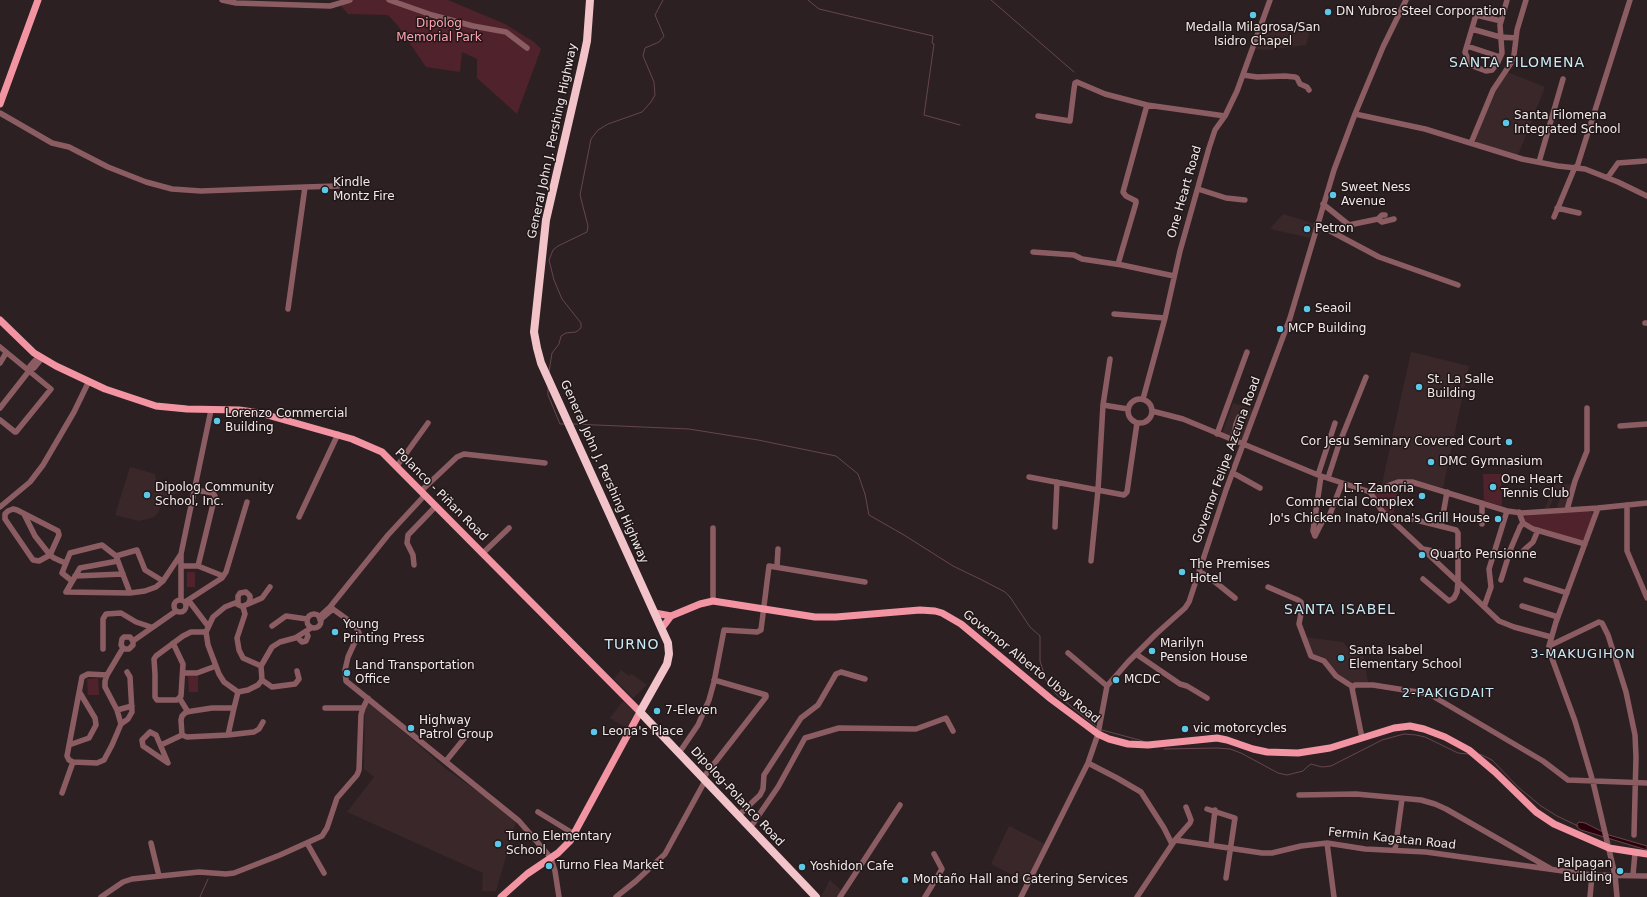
<!DOCTYPE html>
<html>
<head>
<meta charset="utf-8">
<style>
	body { margin:0 }
	canvas { display:block; background:#2c2022 }
</style>
</head>
<body>
<canvas width="1647" height="897"></canvas>
<script>
const ctx = document.querySelector('canvas').getContext('2d');
ctx.lineJoin = 'round';
function paint(path, color) { ctx.fillStyle = color; ctx.fill(path, 'evenodd'); }
const toPath = rows => new Path2D(rows.map(r => 'M' + r).join(''));
function stroke(path, color, width, dash) { ctx.strokeStyle = color; ctx.lineWidth = width; ctx.lineCap = dash ? 'butt' : 'round'; ctx.setLineDash(dash || []); ctx.stroke(path); }
function label(font, color, halo, rows, align = 'center') {
  ctx.font = font + ' "DejaVu Sans",sans-serif'; ctx.lineWidth = 3; ctx.setLineDash([]); ctx.textBaseline = 'middle'; ctx.strokeStyle = halo; ctx.fillStyle = color; for (const [text, x, y, turn = 0] of rows) {
    ctx.save(); ctx.translate(x, y); ctx.rotate((+turn || 0) * Math.PI / 180); ctx.textAlign = isNaN(turn) ? turn : align; if (halo) ctx.strokeText(text, 0, 0); ctx.fillText(text, 0, 0); ctx.restore();
  }
}
const built = toPath([
	[1265,23,1310,30,1306,45,1267,50,1256,49],
	[1507,72,1545,87,1518,155,1473,141,1497,87],
	[1283,214,1315,224,1311,238,1270,229],
	[1411,352,1469,366,1443,488,1409,479,1396,480,1382,484],
	[1233,403,1255,410,1245,440,1242,439,1240,442,1222,434],
	[130,467,155,474,155,478,167,489,177,492,177,493,174,494,172,498,165,496,158,513,154,517,139,521,115,515],
	[1573,484,1566,507,1557,507,1561,494,1555,495,1549,508,1545,508,1555,485],
	[1304,637,1343,642,1351,652,1363,651,1368,683,1350,684,1337,676,1325,661,1311,656],
	[621,670,629,676,632,674,647,685,633,698,614,679],
	[623,701,635,713,626,728,610,718],
	[368,704,374,706,446,769,489,799,516,822,496,891,482,891,483,873,347,812,374,777,364,769,365,708],
	[1009,826,1045,844,1027,882,991,864],
	[830,880,842,891,838,897,821,897]
]);
const green = toPath([
	[346,0,448,0,505,24,534,42,541,49,517,114,477,78,477,59,462,52,460,72,426,67,398,26,388,15,348,14,341,6],
	[1483,474,1501,474,1502,506,1484,501],
	[1399,484,1393,514,1390,515,1382,508,1374,494,1375,492],
	[1589,510,1594,515,1583,541,1530,526,1523,519,1526,516],
	[187,572,195,572,195,587,187,587],
	[188,676,198,676,198,692,189,692],
	[98,678,99,695,88,695,87,679]
]);
const water = toPath([
	[1579,822,1585,823,1609,835,1647,846,1647,850,1581,830,1577,827,1577,824,1579,822]
]);
const stream = toPath([
	[808,0,819,9,933,36,932,43,934,44,924,115,960,125],
	[991,0,1074,72],
	[549,372,552,353,559,344,561,336,566,333,576,332,581,328,581,323,562,299,554,280,549,260,553,250,558,246,587,232,588,226,580,195,591,139,598,130,608,124,642,112,651,102,655,95,654,82,643,56,645,48,659,42,664,36,655,15,663,0],
	[548,388,548,395,560,424,565,424],
	[573,424,689,429,758,440,836,456,858,474,865,494,869,515,904,535,953,566,982,580,1005,592,1010,597,1030,627,1040,636,1040,661,1047,683,1056,694,1097,727],
	[1102,730,1143,741],
	[1164,749,1217,748,1230,749,1241,753,1278,773,1287,775,1303,771,1307,767,1311,764,1322,767,1331,766,1382,740,1404,734,1416,735,1425,737,1458,753,1468,754],
	[1480,754,1492,760,1518,787,1541,806,1557,816,1578,826],
	[200,897,208,879]
]);
const minor = toPath([
	[222,0,236,3,330,6,350,0],
	[389,0,432,15,473,26,506,32,527,48],
	[1501,21,1476,15,1465,52,1470,65,1486,71,1492,70,1497,64,1502,53,1500,25,1507,0],
	[1472,29,1500,37,1516,38],
	[1467,46,1500,57],
	[1243,75,1257,77,1285,76,1295,77,1297,78,1300,84,1307,87,1309,90],
	[0,113,52,143,69,147,108,167,146,182,172,189,201,191,305,187,288,309],
	[1355,114,1425,129,1522,159,1558,166,1585,169,1618,182,1647,196],
	[1038,116,1070,121,1074,89,1075,83,1077,82,1105,94,1147,105,1225,116],
	[1471,143,1493,90,1511,63,1514,55,1517,30,1526,0],
	[1539,162,1563,79],
	[1577,167,1630,0],
	[1608,177,1618,163,1645,161],
	[305,187,338,186],
	[1198,189,1226,198,1245,200],
	[1323,204,1349,225,1378,219,1382,222,1394,219],
	[1557,208,1579,213],
	[1554,217,1575,167],
	[1378,219,1382,215,1385,215],
	[1317,224,1379,257,1458,285],
	[1033,252,1074,255,1082,259,1122,265,1174,276],
	[1118,264,1136,203,1136,201,1126,196,1123,192,1147,105],
	[1114,314,1165,318],
	[1645,323,1647,323],
	[0,347,51,389,16,432,15,432,0,420],
	[0,363,6,353],
	[31,369,30,366,39,356],
	'1128 411a12 12 0 1 1 24 0a12 12 0 1 1-24 0Z',
	[1143,399,1165,318,1180,251,1209,148,1215,130,1225,116,1237,91,1270,0],
	[1103,405,1128,409],
	[0,408,29,371,34,368,42,358],
	[1152,411,1183,419,1318,475,1370,492,1398,482,1412,482,1507,511,1522,513,1598,508,1647,503],
	[1620,426,1647,424],
	[1217,434,1247,352],
	[1233,441,1236,424,1239,417],
	[397,466,428,423],
	[1233,473,1260,488],
	[1318,475,1335,423],
	[1029,477,1124,495,1127,492,1137,423],
	[1328,478,1339,444,1366,377],
	[195,490,213,493,215,496,198,566],
	[421,491,457,457,464,454,545,463],
	[1370,492,1382,511,1458,582,1457,592,1454,598,1449,601,1423,579],
	[1482,503,1482,524],
	[1627,505,1627,551,1647,598],
	[0,507,30,482,43,465,74,412,89,381],
	[1598,508,1556,622,1549,646,1550,653,1575,721,1593,782,1615,875,1617,897],
	[1567,510,1575,481,1587,451,1587,408],
	[1519,512,1523,523,1533,529,1585,544],
	[24,514,35,536,50,555,39,561,33,560,5,519,5,514,8,511,13,509,17,510,58,531,59,535,50,555,54,558,65,563],
	[1330,514,1342,483],
	[299,517,338,434],
	[1408,518,1456,530,1458,533,1458,582,1499,621,1514,627,1551,637],
	[1441,526,1447,492],
	[1055,527,1057,482],
	[1315,536,1313,531,1321,476],
	[1315,536,1322,522,1321,520,1315,518],
	[1423,549,1458,556],
	[1524,550,1533,542,1538,530],
	[483,553,509,528],
	[116,556,137,550,145,570,163,581],
	[118,561,80,568,66,592,130,593,145,591,156,587,163,581,181,554],
	[1091,561,1098,490,1103,405,1110,359],
	[414,565,413,555,407,543,408,535,436,506],
	[181,566,198,566,223,576],
	[777,566,778,549],
	[1200,572,1209,577,1235,598],
	[75,576,123,574],
	[1501,580,1511,548,1520,527,1523,523],
	[1526,580,1567,593],
	[72,581,62,573,70,553,102,545,116,556,130,593],
	[1268,587,1298,600,1301,602,1302,608,1299,624,1311,656,1324,661,1336,676,1353,687],
	'174 606a6 6 0 1 1 12 0a6 6 0 1 1-12 0Z',
	[181,600,181,554,211,410],
	[189,601,208,626],
	[713,601,713,528],
	[185,602,222,578,226,572,247,502],
	[238,604,238,596,240,593,246,592,250,596,250,600,248,604,243,606],
	[248,604,262,598,270,587],
	[1522,606,1558,617],
	[330,607,355,625,359,633,348,657,345,670,346,681,519,821,551,858,555,871,559,897],
	[1484,607,1491,587,1489,569,1507,511],
	'307 621a7 7 0 1 1 14 0a7 7 0 1 1-14 0Z',
	[319,617,330,607,388,535,425,495],
	[320,620,333,609],
	[272,626,286,616,307,619],
	[297,637,302,642,306,641,308,636,306,631],
	[133,641,130,637,124,637,122,639,121,645,124,649,129,649,133,645,133,641,176,611],
	[173,643,183,664,181,696,177,700,157,700,155,697,155,674,154,659,156,656,183,636,191,632,206,632],
	[1549,646,1599,622,1602,623,1608,635,1626,692,1635,735,1636,757,1634,835],
	[103,649,103,619,106,614,121,613,136,622,151,627],
	[1068,653,1107,686],
	[1136,654,1180,684,1187,686,1207,698],
	[183,673,197,673,216,666],
	[107,675,88,674,82,677,67,756,69,760,73,762,97,763,104,760,112,745,121,724,128,719,132,712,130,677,127,672],
	[262,680,272,687,295,684,299,679,297,671],
	[238,692,224,682,219,674,208,645,206,632,213,617,225,607,235,603,243,607,245,614,237,638,239,650,243,658,261,666],
	[180,699,188,712],
	[234,708,212,708,186,712,182,716,181,720,182,735,187,737,228,735,234,708,238,692,248,690,258,685,262,680,261,666,272,647,280,642,295,638,311,628],
	[325,708,363,708],
	[117,710,132,706],
	[121,724,117,710,105,687,105,681,107,675,123,648],
	[150,732,156,735,168,763,143,746,142,740,150,732],
	[228,735,254,732,259,729,263,722],
	[1362,738,1352,688,1355,685,1373,685,1430,694,1436,698,1543,761,1568,780,1647,783],
	[69,745,89,738,96,725,95,718,80,693],
	[161,745,182,735],
	[679,753,698,725,709,700,714,682,724,630,757,632,761,630,769,566,865,582],
	[446,761,467,735],
	[1088,763,1117,778,1141,792,1164,828,1172,844],
	[703,778,766,697,766,695,714,680],
	[62,793,73,762],
	[1299,795,1356,794,1421,800,1435,804,1446,809,1551,869],
	[1207,809,1235,818,1226,878],
	[538,812,574,834],
	[738,816,760,795,763,789,764,775,801,718,818,705,836,674,841,672,865,679],
	[750,828,778,787,805,738,839,728,916,729,946,718,953,731],
	[1175,840,1190,823,1191,820,1186,807],
	[151,843,159,876],
	[307,843,324,873],
	[1327,843,1334,897],
	[1211,845,1215,810],
	[1395,850,1402,799],
	[1633,875,1635,853],
	[101,897,123,882,132,879,199,872,226,874,234,873,280,855,322,836,327,828,337,798,357,775,359,770,361,715,363,708,368,698],
	[616,897,636,881,665,854,705,781],
	[840,897,900,805],
	[925,897,942,869,934,854],
	[1021,897,1088,763,1098,734,1107,686,1128,662,1156,634,1185,608,1189,602,1226,490,1290,318,1334,170,1355,114,1383,47,1406,0],
	[1137,897,1175,840,1262,853,1272,853,1301,846,1327,843,1365,849,1426,852,1592,875,1647,876],
	[1590,897,1592,875]
]);
const major = toPath([
	[0,104,38,0],
	[0,320,34,353,56,366,105,389,156,406,187,409,239,410,260,413,352,439,382,452,640,712,570,841,558,853,527,874,501,897],
	[655,613,671,616],
	[662,628,671,616,700,604,713,601,815,617,836,617,920,610,935,611,942,613,961,624,1051,699,1098,734,1109,739,1128,744,1148,745,1217,738,1227,740,1253,749,1267,752,1298,753,1330,748,1394,728,1410,726,1424,729,1445,737,1469,750,1495,772,1536,812,1554,824,1609,848,1647,854]
]);
const highway = toPath([
	[590,0,587,41,583,60,546,220,534,332,537,348,541,363,668,643,669,654,667,664,640,712,816,897]
]);
const markers = [
	[1328,12,4,"#5cc7e7"],
	[1253,15,4,"#5cc7e7"],
	[1506,123,4,"#5cc7e7"],
	[325,190,4,"#5cc7e7"],
	[1333,195,4,"#5cc7e7"],
	[1307,229,4,"#5cc7e7"],
	[1307,309,4,"#5cc7e7"],
	[1280,329,4,"#5cc7e7"],
	[1419,387,4,"#5cc7e7"],
	[217,421,4,"#5cc7e7"],
	[1509,442,4,"#5cc7e7"],
	[1431,462,4,"#5cc7e7"],
	[1493,487,4,"#5cc7e7"],
	[147,495,4,"#5cc7e7"],
	[1422,496,4,"#5cc7e7"],
	[1498,519,4,"#5cc7e7"],
	[1422,555,4,"#5cc7e7"],
	[1182,572,4,"#5cc7e7"],
	[335,632,4,"#5cc7e7"],
	[1152,651,4,"#5cc7e7"],
	[1341,658,4,"#5cc7e7"],
	[347,673,4,"#5cc7e7"],
	[1116,680,4,"#5cc7e7"],
	[657,711,4,"#5cc7e7"],
	[411,728,4,"#5cc7e7"],
	[1185,729,4,"#5cc7e7"],
	[594,732,4,"#5cc7e7"],
	[498,844,4,"#5cc7e7"],
	[549,866,4,"#5cc7e7"],
	[802,867,4,"#5cc7e7"],
	[1620,871,4,"#5cc7e7"],
	[905,880,4,"#5cc7e7"]
];
const poiNames = [
	["DN Yubros Steel Corporation",1336,12],
	["Medalla Milagrosa/San",1253,28,"center"],
	["Isidro Chapel",1253,42,"center"],
	["Santa Filomena",1514,116],
	["Integrated School",1514,130],
	["Kindle",333,183],
	["Montz Fire",333,197],
	["Sweet Ness",1341,188],
	["Avenue",1341,202],
	["Petron",1315,229],
	["Seaoil",1315,309],
	["MCP Building",1288,329],
	["St. La Salle",1427,380],
	["Building",1427,394],
	["Lorenzo Commercial",225,414],
	["Building",225,428],
	["Cor Jesu Seminary Covered Court",1501,442,"right"],
	["DMC Gymnasium",1439,462],
	["One Heart",1501,480],
	["Tennis Club",1501,494],
	["Dipolog Community",155,488],
	["School, Inc.",155,502],
	["L.T. Zanoria",1414,489,"right"],
	["Commercial Complex",1414,503,"right"],
	["Jo's Chicken Inato/Nona's Grill House",1490,519,"right"],
	["Quarto Pensionne",1430,555],
	["The Premises",1190,565],
	["Hotel",1190,579],
	["Young",343,625],
	["Printing Press",343,639],
	["Marilyn",1160,644],
	["Pension House",1160,658],
	["Santa Isabel",1349,651],
	["Elementary School",1349,665],
	["Land Transportation",355,666],
	["Office",355,680],
	["MCDC",1124,680],
	["7-Eleven",665,711],
	["Highway",419,721],
	["Patrol Group",419,735],
	["vic motorcycles",1193,729],
	["Leona's Place",602,732],
	["Turno Elementary",506,837],
	["School",506,851],
	["Palpagan",1612,864,"right"],
	["Building",1612,878,"right"],
	["Turno Flea Market",557,866],
	["Yoshidon Cafe",810,867],
	["Montaño Hall and Catering Services",913,880]
];
const parkNames = [
	["Dipolog",439,24],
	["Memorial Park",439,38]
];
const streetNames = [
	["General John J. Pershing Highway",553,141,-78],
	["One Heart Road",1185,192,-74],
	["Governor Felipe Azcuna Road",1227,460,-70],
	["General John J. Pershing Highway",604,472,66],
	["Polanco - Piñan Road",441,495,45],
	["Governor Alberto Ubay Road",1031,667,39],
	["Dipolog-Polanco Road",737,797,47],
	["Fermin Kagatan Road",1392,839,6]
];
const neighbourhoodNames = [
	["3-MAKUGIHON",1583,655],
	["2-PAKIGDAIT",1448,694]
];
const quarterNames = [
	["SANTA FILOMENA",1517,63],
	["SANTA ISABEL",1340,610],
	["TURNO",632,645]
];
paint(built, '#3a272a');
paint(green, '#50222b');
paint(water, '#2a000a');
stroke(water, '#66464d', 1);
stroke(stream, '#66464d', 1);
stroke(minor, '#8b5d63', 5.5);
stroke(major, '#f394a3', 7);
stroke(highway, '#f2c3c9', 8);
for (const [x, y, r, color] of markers) { const dot = new Path2D(); dot.arc(x, y, r, 0, 2 * Math.PI); ctx.fillStyle = color; ctx.fill(dot); stroke(dot, '#221718', 1.5); }
label('12px', '#f1e9e9', '#221718', poiNames, 'left');
label('12px', '#fda5b2', '#221718', parkNames);
label('12px', '#f1e9e9', '#221718', streetNames);
ctx.letterSpacing = '1px';
label('13px', '#c8ebf7', '#221718', neighbourhoodNames);
ctx.letterSpacing = '0px';
ctx.letterSpacing = '1px';
label('14px', '#c8ebf7', '#221718', quarterNames);
ctx.letterSpacing = '0px';
</script>
</body>
</html>
